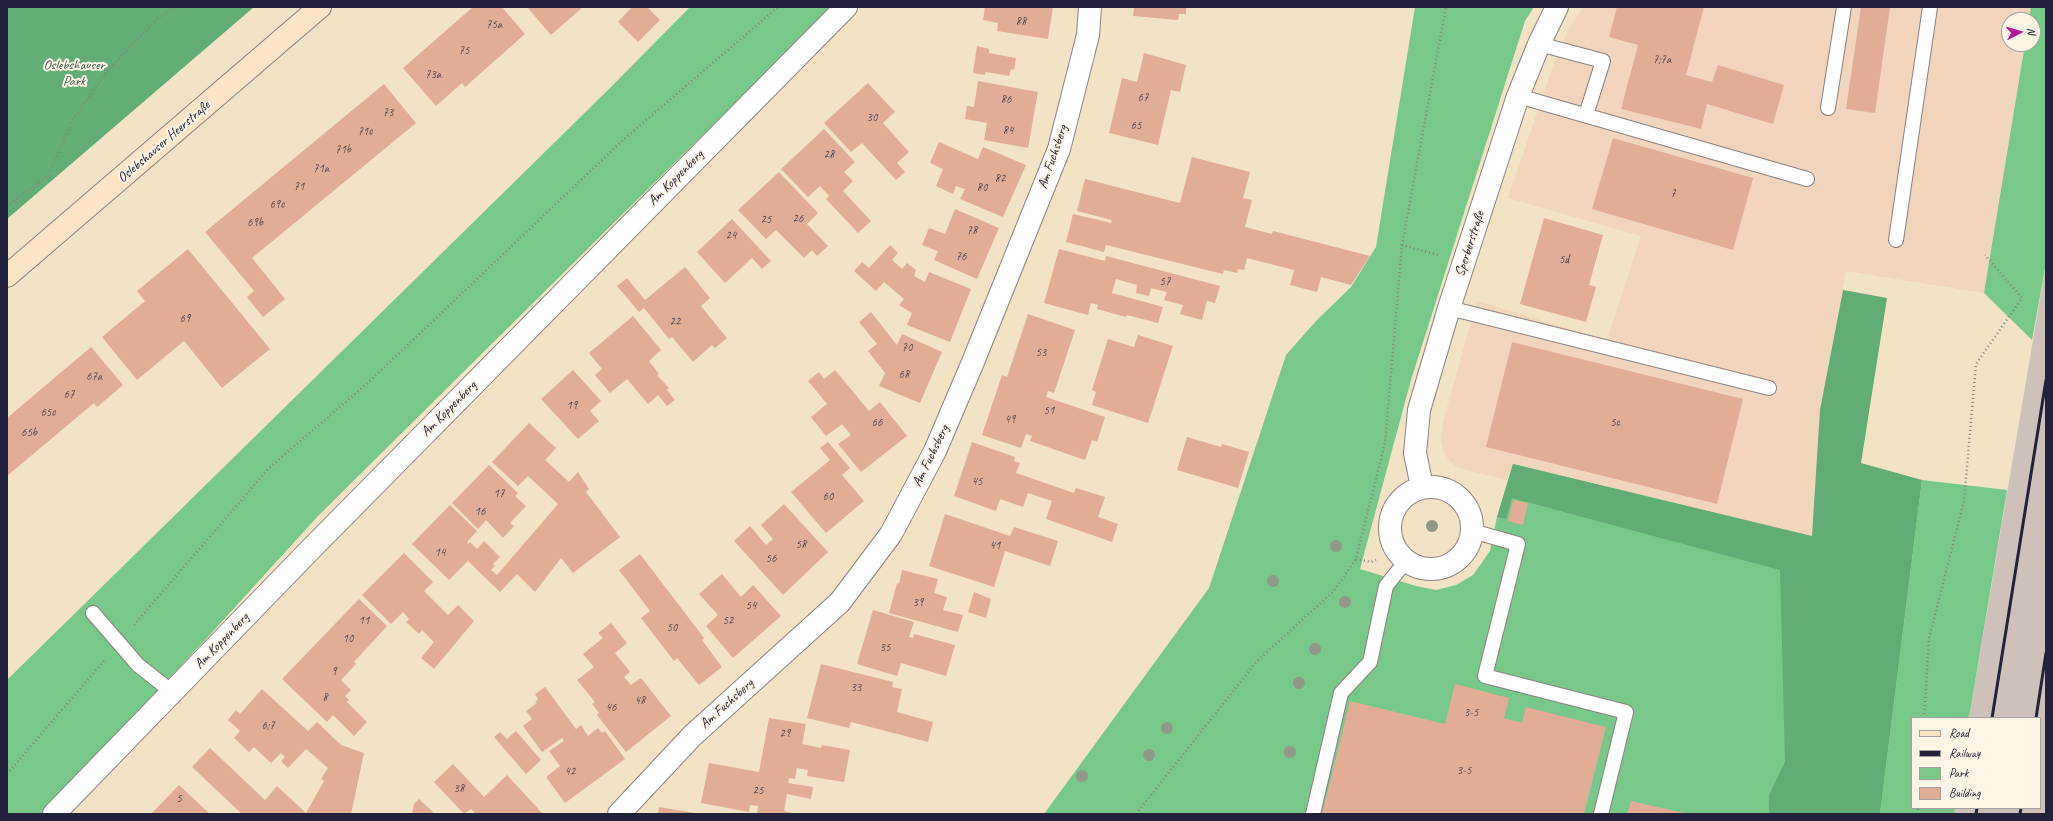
<!DOCTYPE html>
<html>
<head>
<meta charset="utf-8">
<style>
	body { margin:0 }
	#map { position:relative; width:2053px; height:821px; overflow:hidden; background:#f2e3c5; font-family:Caveat,sans-serif }
	canvas { display:block }
	.frame { position:absolute; inset:0; border:8px solid #22223b; pointer-events:none }
	.legend { position:absolute; left:1911px; top:717px; width:130px; height:92px; box-sizing:border-box; background:#fcf5e5; border:1px solid #a5a1a1; margin:0; padding:5px 7px; list-style:none; font-size:12px; color:#22223b }
	.legend li { display:flex; align-items:center; gap:8px; height:20px }
	.legend b { width:20px; border:1px solid #a5a1a1 }
	.north { position:absolute; left:2001px; top:12px; width:40px; height:40px; box-sizing:border-box; background:#fcf5e5; border:1px solid #a5a1a1; border-radius:50%; rotate:84deg; font-size:11px; font-weight:700; line-height:16px; text-align:center; color:#22223b }
	.north::after { content:''; display:block; margin:auto; width:14px; height:18px; background:#b5179e; clip-path:polygon(50% 0,100% 100%,50% 72%,0 100%) }
</style>
</head>
<body>
<div id="map">
<canvas width="2053" height="821"></canvas>
<div class="frame"></div>
<ul class="legend">
<li><b style="height:5px;background:#fce5c4"></b>Road</li>
<li><b style="height:5px;background:#22223b"></b>Railway</li>
<li><b style="height:11px;background:#78c88a"></b>Park</li>
<li><b style="height:11px;background:#e1ad94"></b>Building</li>
</ul>
<div class="north">N</div>
</div>
<script>
const ctx = document.querySelector('canvas').getContext('2d');
ctx.lineJoin = 'round';
function paint(path, color) { ctx.fillStyle = color; ctx.fill(path, 'evenodd'); }
const toPath = rows => new Path2D(rows.map(r => 'M' + r).join(''));
function stroke(path, color, width, dash) { ctx.strokeStyle = color; ctx.lineWidth = width; ctx.lineCap = dash ? 'butt' : 'round'; ctx.setLineDash(dash || []); ctx.stroke(path); }
function label(font, color, halo, rows, align = 'center') {
  ctx.font = font + ' Caveat,sans-serif'; ctx.lineWidth = 4; ctx.setLineDash([]); ctx.textBaseline = 'middle'; ctx.strokeStyle = halo; ctx.fillStyle = color; for (const [text, x, y, turn = 0] of rows) {
    ctx.save(); ctx.translate(x, y); ctx.rotate((+turn || 0) * Math.PI / 180); ctx.textAlign = isNaN(turn) ? turn : align; if (halo) ctx.strokeText(text, 0, 0); ctx.fillText(text, 0, 0); ctx.restore();
  }
}
const built = toPath([
	[1583,7,2031,7,2029,20,2009,20,2009,44,2025,44,1984,293,1846,271,1820,410,1813,537,1513,464,1507,480,1458,468,1448,459,1443,450,1441,439,1443,422,1477,301,1607,340,1641,236,1508,198,1555,60,1570,27]
]);
const industrial = toPath([
	[2046,263,2046,814,1953,814,1954,808,2040,808,2040,718,1969,718]
]);
const green = toPath([
	[690,7,832,7,318,516,206,639,42,814,7,814,7,680,609,89],
	[1415,7,1534,7,1525,21,1411,380,1360,569,1416,586,1436,590,1456,585,1473,575,1490,551,1497,517,1513,464,1813,537,1785,761,1769,794,1769,814,1044,814,1209,588,1286,355,1316,321,1351,287,1376,247],
	[2031,7,2046,7,2046,263,2032,340,1984,293,2025,44,2033,44,2033,20,2029,20],
	[1922,480,2007,490,1969,718,1912,718,1912,808,1955,808,1954,814,1880,814]
]);
const forest = toPath([
	[7,7,254,7,7,219],
	[1843,290,1887,298,1861,463,1922,480,1880,814,1769,814,1769,794,1785,761,1780,570,1512,498,1506,519,1497,517,1513,464,1812,536,1820,410]
]);
const building = toPath([
	[473,7,502,7,525,34,465,87,462,83,436,106,403,68],
	[527,7,583,7,551,35],
	[632,7,647,7,660,20,638,42,618,22],
	[985,7,1053,7,1048,39,997,31,998,23,983,20],
	[1134,7,1186,7,1186,14,1179,14,1178,20,1133,16],
	[1617,7,1704,7,1686,75,1712,82,1718,65,1784,85,1773,124,1707,104,1701,129,1621,109,1638,45,1609,37],
	[1861,7,1890,7,1875,113,1846,109],
	[977,46,989,49,989,53,1016,58,1014,70,1011,69,1009,76,986,72,985,75,973,73],
	[1144,53,1186,65,1180,92,1171,90,1158,145,1109,133,1122,78,1137,82],
	[978,81,1038,92,1028,148,984,140,987,123,965,119,967,106,974,107],
	[868,83,895,112,883,123,909,152,897,163,905,172,896,180,862,143,851,152,824,123],
	[384,84,416,123,252,258,285,299,263,317,247,297,254,291,205,232],
	[824,129,855,162,844,172,853,181,843,191,871,221,858,233,826,199,829,196,820,186,808,197,781,169],
	[1613,138,1753,178,1733,250,1592,209],
	[939,142,978,159,983,147,1026,165,1003,217,960,199,965,189,956,186,953,194,936,186,943,169,930,163],
	[1192,157,1250,172,1243,198,1252,200,1245,227,1272,234,1273,231,1370,256,1351,285,1321,277,1317,292,1290,285,1294,270,1247,258,1244,270,1238,269,1237,273,1224,270,1223,274,1106,245,1104,252,1066,242,1073,214,1111,223,1112,220,1077,211,1085,179,1180,203],
	[779,172,818,213,807,224,828,246,817,256,812,250,804,258,776,230,766,239,738,210],
	[955,209,999,228,977,279,934,260,938,251,922,245,929,228,945,234],
	[1544,218,1603,235,1589,285,1596,287,1586,322,1520,304],
	[732,219,771,261,762,269,752,258,725,283,697,252],
	[890,245,898,253,892,260,902,269,907,263,916,270,914,276,925,282,929,272,971,289,950,342,907,325,912,313,899,305,904,299,884,282,876,291,854,271,862,262,869,268],
	[188,249,270,349,222,388,184,341,137,380,102,337,145,301,137,291],
	[1059,249,1105,261,1106,256,1220,286,1215,303,1207,301,1202,320,1180,314,1183,305,1164,300,1167,292,1151,288,1149,296,1136,293,1137,285,1116,279,1112,293,1163,307,1158,323,1127,315,1126,317,1097,309,1098,305,1091,303,1088,315,1044,303],
	[685,267,710,298,701,306,727,338,715,348,712,345,693,362,672,337,669,339,644,308,639,312,617,286,627,278,645,300],
	[871,312,897,345,902,334,942,352,920,403,879,386,885,373,868,351,877,344,859,322],
	[1028,314,1075,330,1054,393,1048,391,1046,397,1105,417,1097,442,1092,440,1085,460,1030,441,1032,436,1026,434,1021,448,982,435,1002,375,1007,377],
	[633,316,661,350,649,361,659,374,657,375,669,388,667,390,675,400,667,406,658,395,648,404,627,379,610,393,595,375,602,369,589,353],
	[1138,335,1173,346,1148,423,1092,405,1096,392,1092,390,1108,339,1134,347],
	[1512,342,1743,399,1717,504,1486,447],
	[91,347,123,385,97,407,94,403,7,476,7,418],
	[573,370,601,401,590,411,599,421,578,439,541,399],
	[835,370,869,411,880,402,907,436,861,472,838,444,851,435,842,424,826,436,811,417,827,404,808,381,819,372,824,379],
	[529,423,556,448,545,460,569,482,578,472,589,489,586,492,620,537,573,573,561,558,535,592,517,574,500,592,468,561,449,580,412,544,450,505,477,531,467,542,469,544,470,542,477,549,484,541,500,557,493,564,495,566,491,570,497,575,558,504,528,476,518,486,492,462],
	[1187,437,1221,447,1222,444,1249,452,1238,488,1177,470],
	[828,442,850,468,842,475,864,501,826,533,791,492,830,460,820,448],
	[972,442,1015,457,1014,461,1020,463,1016,473,1074,493,1076,488,1105,497,1098,517,1118,524,1112,542,1046,519,1052,501,1028,493,1023,507,1000,499,996,511,954,496],
	[489,465,518,493,515,496,526,506,510,523,514,526,503,538,486,520,478,529,452,503],
	[1513,500,1528,503,1523,525,1508,521],
	[784,504,828,552,783,595,734,541,750,526,766,545,773,539,761,525],
	[945,514,1010,536,1014,527,1058,541,1050,566,1005,551,994,587,929,566],
	[404,553,433,582,424,591,448,615,458,605,474,621,434,669,421,658,434,642,422,630,419,634,406,622,409,619,403,612,391,624,362,595],
	[640,554,704,638,702,640,722,667,699,685,677,658,674,661,641,618,650,611,619,570],
	[902,570,938,579,934,593,947,597,943,610,963,615,958,632,889,613,897,583,899,584],
	[722,574,741,597,753,585,781,616,733,658,706,626,718,615,699,594],
	[974,592,991,599,986,618,968,612],
	[359,599,387,626,354,662,356,664,341,680,351,690,345,696,349,700,347,702,367,722,354,736,333,715,327,722,282,679],
	[873,610,914,622,909,637,913,638,914,634,955,645,946,676,901,663,897,676,857,664],
	[611,623,627,643,615,653,630,672,624,677,631,685,641,678,671,716,626,752,597,715,599,713,592,704,595,702,577,680,594,667,583,654,603,638,598,633],
	[821,664,893,682,892,687,902,689,897,712,933,722,928,742,851,722,849,728,807,718],
	[1455,684,1509,698,1504,718,1522,723,1526,707,1606,727,1584,814,1322,814,1350,701,1445,724],
	[545,687,576,729,581,725,588,736,598,728,602,733,605,731,625,759,565,803,546,777,560,766,549,751,564,741,562,738,542,752,523,726,532,719,526,711,537,703,535,702,538,699,535,694],
	[262,689,308,731,317,722,341,745,364,753,351,814,242,814,192,767,210,748,265,800,277,786,306,813,324,781,321,779,328,768,306,749,288,768,281,761,285,757,281,753,271,763,254,747,249,752,234,738,240,731,228,720,236,710,240,714],
	[769,718,806,724,802,744,821,748,822,745,850,750,844,782,807,776,808,770,797,768,795,779,789,778,788,783,813,787,811,799,787,794,784,811,796,814,757,814,758,806,750,805,749,812,701,803,709,763,759,772],
	[516,731,541,760,526,774,494,737,500,732,507,739],
	[453,764,484,797,507,775,543,814,476,814,471,809,464,814,434,782],
	[179,785,210,814,151,814],
	[419,799,435,814,412,814,414,804],
	[1631,801,1684,813,1684,814,1627,814],
	[659,807,695,813,694,814,658,814]
]);
const path = toPath([
	[7,206,48,176,73,120,106,72,158,18,175,7],
	[1402,245,1438,255],
	[1356,559,1371,562,1376,560],
	[134,625,268,469,371,380,623,140,778,7],
	[1924,718,1929,638,1964,501,1976,364,2022,298,1985,255],
	[7,774,104,661],
	[1136,814,1257,661,1333,592,1356,559,1385,443,1402,245,1446,7],
	[1918,814,1918,808]
]);
const service = toPath([
	[1539,44,1603,61,1586,115],
	[1518,96,1807,179],
	[1828,108,1844,7],
	[1896,240,1930,7],
	[1449,308,1769,388],
	[1472,531,1518,544,1485,676,1626,712,1601,814],
	[93,613,138,665,172,692],
	[1313,814,1341,693,1370,662,1386,586,1406,561]
]);
const minor = toPath([
	[1422,487,1415,453,1419,410,1449,308,1518,96,1539,44,1557,7],
	'1390 528a41 41 0 1 1 82 0a41 41 0 1 1-82 0Z',
	[54,814,306,554,846,7],
	[619,814,692,736,840,602,891,534,935,451,973,362,1059,149,1088,35,1090,7]
]);
const secondary = toPath([
	[7,276,320,7]
]);
const rail = toPath([
	[1992,718,2046,380],
	[2036,718,2046,653],
	[1976,814,1977,808],
	[2020,814,2021,808]
]);
const trees = [
	[1432,526],
	[1336,546],
	[1273,581],
	[1345,602],
	[1315,649],
	[1299,683],
	[1167,728],
	[1290,752],
	[1149,755],
	[1082,776]
];
const numberNames = [
	["88",1021,22],
	["75a",494,25],
	["75",464,51],
	["7;7a",1662,60],
	["73a",433,75],
	["67",1143,98],
	["86",1006,100],
	["73",388,113],
	["30",872,118],
	["65",1136,126],
	["84",1008,131],
	["71c",365,132],
	["71b",343,150],
	["28",829,155],
	["71a",321,169],
	["82",1000,179],
	["71",299,187],
	["80",982,188],
	["7",1673,194],
	["69c",277,205],
	["26",798,219],
	["25",766,220],
	["69b",255,223],
	["78",972,231],
	["24",731,236],
	["76",961,257],
	["5d",1564,260],
	["57",1165,282],
	["69",185,319],
	["22",675,322],
	["70",907,348],
	["53",1041,353],
	["68",904,375],
	["67a",94,377],
	["67",69,395],
	["19",572,406],
	["51",1049,411],
	["65c",48,413],
	["49",1010,420],
	["66",877,423],
	["5c",1615,423],
	["65b",29,433],
	["45",977,482],
	["17",499,494],
	["60",828,497],
	["16",480,512],
	["58",801,545],
	["41",995,546],
	["14",440,553],
	["56",771,559],
	["39",918,603],
	["54",751,606],
	["11",364,621],
	["52",728,621],
	["50",672,628],
	["10",348,639],
	["35",885,648],
	["9",334,672],
	["33",856,688],
	["8",325,698],
	["48",640,701],
	["46",611,708],
	["3-5",1471,713],
	["6;7",268,726],
	["29",785,734],
	["3-5",1464,771],
	["42",570,772],
	["38",459,789],
	["25",758,791],
	["5",179,799]
];
const parkNames = [
	["Oslebshauser",74,65],
	["Park",74,81]
];
const streetNames = [
	["Oslebshauser Heerstraße",164,142,-41],
	["Am Fuchsberg",1053,157,-71],
	["Am Koppenberg",676,178,-45],
	["Sperberstraße",1470,244,-72],
	["Am Koppenberg",449,409,-45],
	["Am Fuchsberg",931,456,-64],
	["Am Koppenberg",222,641,-46],
	["Am Fuchsberg",727,704,-42]
];
paint(built, '#f1d5bd');
paint(industrial, '#cec1ba');
paint(green, '#78c88a');
paint(forest, '#62ac76');
paint(building, '#e1ad94');
stroke(service, '#8a8280', 16);
stroke(minor, '#8a8280', 24);
stroke(secondary, '#8a8280', 24);
stroke(path, '#8a8280', 2.5, [1, 3]);
stroke(service, '#fff', 14);
stroke(minor, '#fff', 22);
stroke(secondary, '#fce5c4', 22);
stroke(rail, '#22223b', 3);
ctx.fillStyle = '#909988';
for (const [x, y] of trees) { ctx.beginPath(); ctx.arc(x, y, 6, 0, 2 * Math.PI); ctx.fill(); }
label('12px', '#524551', null, numberNames);
label('14px', '#405c57', '#fcf5e5', parkNames);
label('14px', '#22223b', '#fcf5e5', streetNames);
</script>
</body>
</html>
